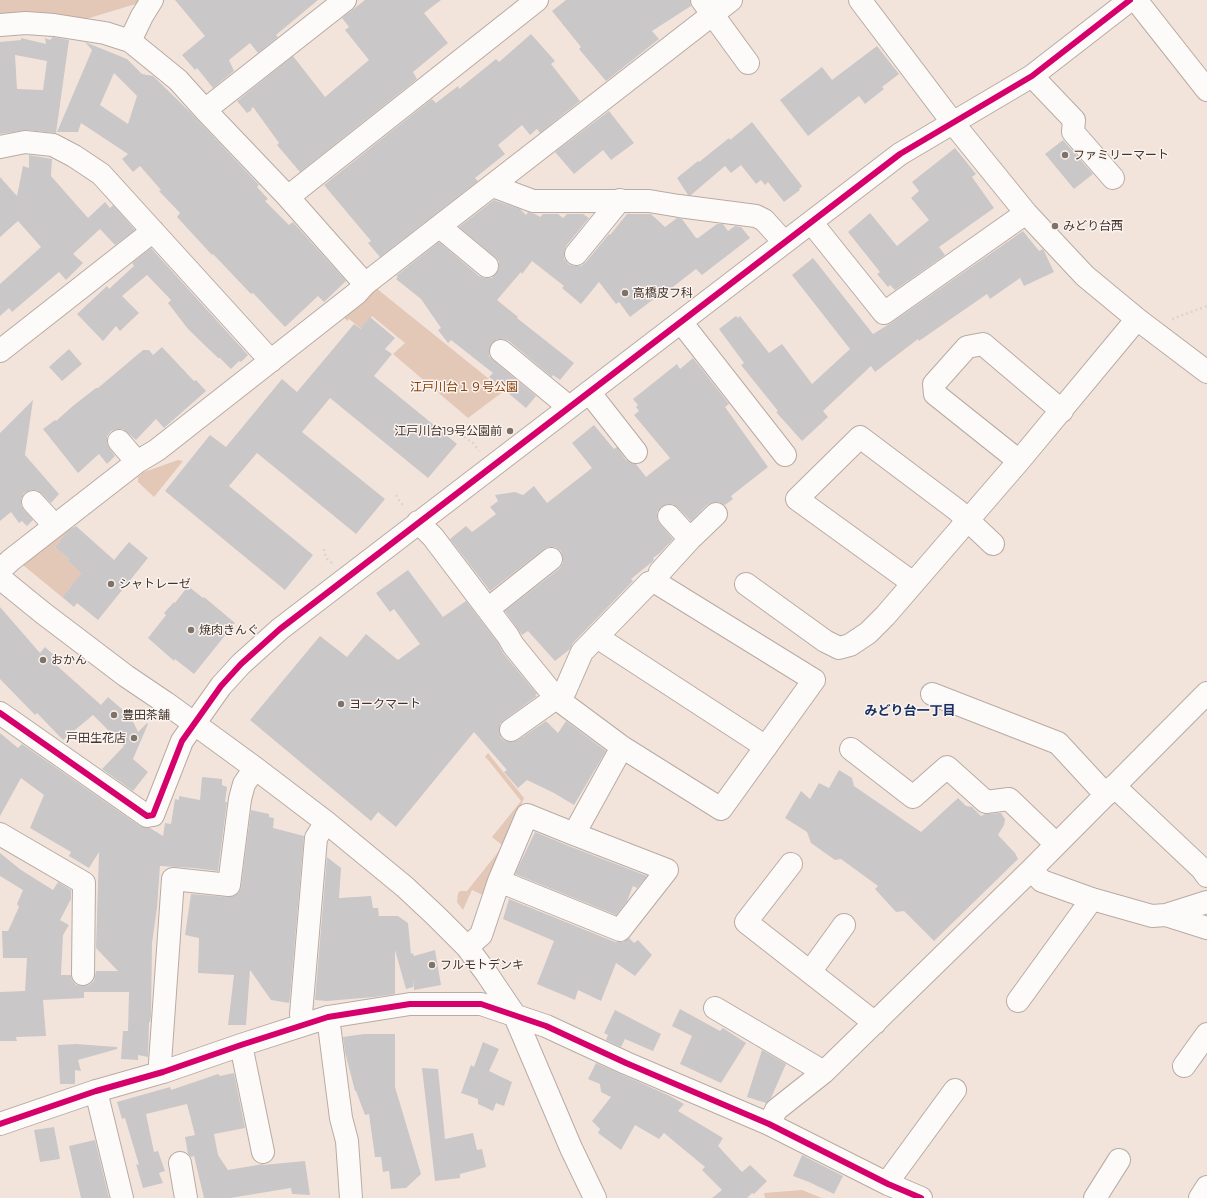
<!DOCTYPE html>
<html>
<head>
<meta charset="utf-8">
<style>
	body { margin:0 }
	canvas { display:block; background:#f3e4db }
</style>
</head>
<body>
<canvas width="1207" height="1198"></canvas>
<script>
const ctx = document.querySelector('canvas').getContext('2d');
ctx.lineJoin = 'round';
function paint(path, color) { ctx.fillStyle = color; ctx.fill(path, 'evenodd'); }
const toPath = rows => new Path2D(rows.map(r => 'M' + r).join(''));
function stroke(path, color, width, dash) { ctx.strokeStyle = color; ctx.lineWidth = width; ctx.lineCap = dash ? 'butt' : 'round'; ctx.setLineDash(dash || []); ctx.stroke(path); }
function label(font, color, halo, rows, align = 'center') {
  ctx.font = font + ' Montserrat,"Noto Sans JP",sans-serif'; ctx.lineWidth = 3; ctx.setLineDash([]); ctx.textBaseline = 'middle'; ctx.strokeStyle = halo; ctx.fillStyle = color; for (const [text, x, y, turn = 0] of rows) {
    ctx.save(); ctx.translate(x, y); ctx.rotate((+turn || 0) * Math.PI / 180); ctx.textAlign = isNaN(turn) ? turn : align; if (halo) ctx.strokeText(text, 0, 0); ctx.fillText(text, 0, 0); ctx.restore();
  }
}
const green = toPath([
	[0,0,144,0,142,2,86,19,3,14,0,13],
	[376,288,504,391,468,418,393,354,405,343,372,316,366,323,364,331,349,319,347,321,342,315],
	[178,460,183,461,154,497,138,482,138,477,144,472],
	[76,523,55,547,70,560,69,562,86,574,72,585,62,597,18,561],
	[488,753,524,798,485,896,472,890,463,910,457,902,458,893,460,891,467,891,503,846,492,837,521,801,489,761,485,757],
	[802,1190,822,1198,765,1198,764,1193]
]);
const building = toPath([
	[175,0,318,0,276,35,278,37,258,53,250,43,229,60,234,71,213,88,197,68,195,70,182,55,205,36],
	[365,0,441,0,424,13,448,43,413,72,417,79,300,172,277,145,279,143,253,107,251,109,252,110,247,113,237,101,293,56,325,97,369,60,345,30,349,27,342,18],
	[566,0,690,0,691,6,652,31,659,39,606,81,579,49,581,47,552,11],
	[531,34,555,61,551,64,580,101,540,133,537,129,530,135,522,125,498,145,505,154,475,178,478,181,380,257,368,243,371,241,324,185,432,99,436,103,458,86,459,89,496,59,499,62],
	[53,37,69,40,56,133,26,130,0,134,0,42,21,40,21,38,46,44,45,38,50,40],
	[15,55,47,61,43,90,17,89],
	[85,42,127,59,142,74,153,76,190,112,259,185,257,187,268,199,265,201,289,225,293,222,346,281,324,302,318,296,285,327,253,293,251,294,213,254,212,255,177,217,180,213,159,191,161,190,140,166,133,172,122,159,128,154,81,123,78,132,57,132,92,50],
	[114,73,137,96,128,124,100,105],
	[877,46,899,74,882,87,884,89,865,104,859,96,808,136,780,100,822,67,832,80],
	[609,111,634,143,611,160,603,150,574,174,555,152],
	[752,122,802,186,799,189,800,190,784,202,768,182,765,185,761,180,756,184,741,165,731,173,725,166,691,195,688,195,677,178,698,161,699,162,729,138,730,140],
	[1063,140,1093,174,1074,189,1045,154],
	[955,148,976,174,972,177,994,208,939,247,945,255,895,290,890,285,888,287,877,274,880,272,848,232,870,213,897,246,929,220,911,198,919,191,912,182],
	[29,155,52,159,51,176,88,218,105,202,110,208,113,205,135,230,115,245,100,229,73,254,83,263,66,280,59,272,12,312,9,308,0,316,0,284,41,247,18,221,0,237,0,177,17,196,23,166,29,168],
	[494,200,520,209,526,215,528,212,535,214,540,217,543,214,558,214,563,218,567,214,583,214,589,218,566,246,564,252,564,259,568,264,574,266,581,266,586,262,609,234,610,235,627,214,651,214,665,227,677,218,682,219,696,238,698,238,717,224,723,224,728,231,735,226,741,227,750,238,702,275,696,269,660,297,659,295,630,317,619,302,616,304,599,282,581,304,562,288,564,286,532,261,522,274,521,272,497,300,518,317,517,318,574,363,560,380,553,375,552,377,509,341,503,339,497,339,492,343,489,349,489,356,493,360,536,396,526,408,489,377,493,373,451,340,448,343,438,330,441,328,421,299,396,279,398,277,396,276,439,242,479,276,485,278,492,278,496,274,499,268,499,261,495,257,459,227],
	[1023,231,1039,251,1043,249,1044,251,1054,272,1024,286,1020,278,990,299,987,294,919,341,918,339,875,372,871,366,823,411,828,417,802,441,776,412,778,411,741,365,744,363,719,329,736,316,738,318,740,316,769,353,782,344,812,384,850,349,792,275,813,258,873,334,891,323],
	[151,248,248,355,241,362,239,361,231,369,220,358,218,358,188,329,168,303,171,300,147,275,122,296,139,313,120,331,116,326,103,341,77,314,107,286,109,289,134,266,132,263],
	[370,317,395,338,385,349,392,354,374,376,457,444,428,478,330,398,302,432,385,499,356,534,257,453,229,486,313,555,285,590,165,491,210,435,226,447,282,379,297,392,354,324,361,329],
	[162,347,194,381,196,380,206,391,164,428,156,419,136,440,123,429,117,429,111,431,107,436,107,443,110,449,115,456,107,464,99,454,78,473,43,429,55,420,56,421,74,405,96,388,98,388,143,350,149,350,153,355],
	[69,349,82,364,62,381,49,367],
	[693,358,729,404,725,407,768,467,731,496,733,499,725,505,719,502,713,502,707,505,691,521,678,508,673,504,667,504,661,507,657,512,657,519,660,524,673,539,660,553,653,558,654,560,652,562,631,579,633,581,573,643,570,649,555,661,528,631,522,635,505,611,559,569,563,563,563,558,561,551,555,547,549,547,544,549,490,591,450,539,466,526,472,532,496,514,490,507,498,501,495,495,515,492,523,495,534,486,547,503,592,468,572,443,594,425,614,449,617,447,626,460,631,463,636,464,646,477,670,458,634,415,639,411,636,407,638,405,633,399,677,364,680,369],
	[33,400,25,455,59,494,51,503,42,494,37,490,31,490,24,493,21,499,21,505,24,510,33,520,27,526,22,521,19,523,11,512,0,521,0,433],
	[76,526,114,560,129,542,148,558,98,620,77,603,74,607,62,597,82,573,68,561,70,560,55,547,69,530],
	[408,570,443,617,466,601,498,643,503,653,537,694,535,695,537,696,504,720,500,724,499,732,501,738,505,741,512,742,518,740,546,721,558,733,566,721,606,751,574,805,554,793,527,780,518,788,504,772,507,770,474,732,396,827,378,812,371,821,250,720,320,636,347,657,366,634,398,660,420,644,394,609,390,612,376,593],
	[188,586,203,598,204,597,235,623,194,674,175,659,174,661,148,638,166,615,164,613,174,602,175,603],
	[0,607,40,653,45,647,58,659,54,663,101,705,108,697,131,717,138,732,147,723,148,724,133,759,148,772,133,791,102,769,124,746,93,715,63,740,37,713,35,715,0,679],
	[0,733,18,748,22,744,140,826,150,828,163,836,165,823,171,824,175,799,179,800,179,796,200,800,202,777,222,779,222,785,227,787,225,802,227,802,218,871,194,868,160,866,157,908,152,943,151,1016,150,1022,149,1022,148,1057,138,1055,138,1060,121,1059,123,1031,128,1031,129,992,84,992,84,998,43,1000,46,1036,16,1037,17,1041,0,1041,0,992,25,991,27,958,3,958,2,931,8,931,19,907,17,904,23,890,0,876,0,853,21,870,53,890,58,882,71,890,71,899,60,920,69,925,63,935,61,975,71,975,72,980,76,985,83,986,89,985,94,981,96,971,118,971,96,948,99,852,89,868,69,856,71,852,30,828,44,795,21,778,0,816],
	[839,770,852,778,854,786,921,832,958,798,966,806,972,807,981,816,985,814,1001,813,1005,819,1004,825,998,835,1015,853,1018,859,934,941,904,911,896,912,875,889,878,886,841,859,835,860,811,843,807,832,785,818,801,791,810,799,819,783,829,788],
	[251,810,269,814,269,817,274,818,273,828,304,836,290,997,289,1003,271,1000,250,970,246,1025,228,1025,234,975,198,973,199,938,185,935,191,894,228,897,234,896,239,892,241,887],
	[535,832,569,846,647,876,637,888,633,886,627,901,616,915,515,874],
	[327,857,341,868,339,898,371,896,373,908,378,908,379,916,398,916,408,923,411,954,413,953,414,956,435,950,441,985,414,990,413,980,413,987,406,989,395,950,395,994,374,997,327,1001,315,1000],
	[509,899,615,942,623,942,629,938,634,943,638,940,652,955,635,976,616,963,601,1001,578,990,575,1000,537,984,554,941,503,919],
	[680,1009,720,1031,723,1028,746,1043,721,1083,680,1064,692,1036,672,1026],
	[615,1010,661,1034,653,1051,625,1039,621,1047,606,1040,608,1035,604,1033],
	[364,1034,395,1034,395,1087,421,1174,406,1188,391,1189,389,1171,383,1172,381,1157,375,1157,369,1114,365,1115,356,1091,355,1091,345,1052,343,1037],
	[483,1042,499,1049,489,1071,512,1082,504,1106,496,1103,493,1111,478,1104,478,1099,461,1093,471,1065,474,1067],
	[76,1044,117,1047,117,1049,78,1060,81,1071,75,1070,75,1084,60,1084,58,1045],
	[762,1050,786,1064,771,1098,766,1103,747,1097],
	[596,1063,670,1096,684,1104,678,1111,723,1138,718,1146,742,1172,750,1165,767,1181,754,1194,752,1193,747,1198,712,1198,722,1190,702,1170,705,1167,664,1133,659,1139,635,1125,621,1150,598,1133,600,1129,592,1121,611,1097,601,1092,600,1084,588,1079],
	[422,1068,438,1069,445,1139,473,1133,477,1150,482,1149,486,1167,460,1174,460,1178,435,1181],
	[234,1073,245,1128,214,1134,218,1155,228,1170,263,1164,263,1165,305,1161,310,1195,292,1194,291,1188,230,1198,204,1198,194,1156,191,1157,188,1154,185,1137,195,1135,187,1104,146,1114,154,1152,158,1151,165,1171,159,1173,163,1183,143,1188,136,1164,139,1165,125,1118,122,1119,117,1102,170,1087,171,1090,218,1074,220,1076],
	[54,1127,60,1159,40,1162,34,1130],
	[95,1140,109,1198,81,1198,69,1146],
	[802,1155,843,1176,834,1194,809,1182,793,1176]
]);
const path = toPath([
	[1172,319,1207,306],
	[460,434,473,443,479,451],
	[396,495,400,502,405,507],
	[324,549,326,558,332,563]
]);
const minor = toPath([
	[702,0,748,63],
	[860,0,953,123,1026,213,1085,276,1137,319,1207,372],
	[1136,0,1207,90],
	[0,25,26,23,54,25,105,33,130,41,178,80,205,110,288,197,365,284],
	[130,41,142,16,152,0],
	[1032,76,1074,120,1073,132,1113,178],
	[205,110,345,0],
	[0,147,25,142,53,145,74,156,101,174,271,361],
	[493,186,533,201,649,201,679,206,756,216,764,220,784,242],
	[288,197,537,0],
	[811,222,884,313,1026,213],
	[440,227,487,266],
	[576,254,620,200],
	[681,322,785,455],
	[0,351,153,231],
	[501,351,569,407],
	[589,392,636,452],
	[119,441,137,462],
	[1019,461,935,394,934,384,967,347,983,344,1062,411],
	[33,502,55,526],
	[669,516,690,539],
	[418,522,433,537,508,636,513,645,556,698,622,747,721,809,814,680,657,583,652,582,649,583,582,652,565,691,556,698,511,730],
	[0,570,11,560,137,462,157,450,357,293,365,284,731,0],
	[0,578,43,613,126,676,166,703,255,768,326,822,405,887,436,916,467,947,487,974,514,1014,571,1148,595,1198],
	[657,583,660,572,690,539,716,514],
	[913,583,797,499,860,437,957,510,993,544],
	[746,584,825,641,839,648,850,645,868,633,885,616,1019,461,1137,319],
	[488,609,551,559],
	[597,637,766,747],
	[932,694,1058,743,1106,795],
	[0,713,147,816,153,815,182,741,221,686,241,664,280,629,900,154,1032,76,1130,0],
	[851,749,913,797,947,767,986,802,1009,799,1056,844],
	[1114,786,1202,869,1207,876],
	[0,834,84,883,83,974],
	[791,864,746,922,875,1023],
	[1031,870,1042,881,1092,899,1152,916,1166,915,1207,902],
	[499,881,620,930,667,870,574,834],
	[1166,915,1207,928],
	[467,947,481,935,499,881,527,815,574,834,622,747],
	[810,972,844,925],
	[1018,1001,1092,899],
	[715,1008,824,1072],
	[328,1017,341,1118,347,1141,351,1198],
	[303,1024,301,1014,316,838,326,822],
	[241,1045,263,1152],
	[1184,1066,1207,1034],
	[163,1072,160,1063,173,879,229,885,240,799,244,784,255,768],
	[96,1091,122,1198],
	[0,1124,96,1091,163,1072,241,1045,328,1017,410,1004,481,1004,546,1026,626,1063,769,1124,888,1184,921,1198],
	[769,1124,776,1110,824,1072,1031,870,1207,693],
	[180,1163,186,1198],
	[888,1184,892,1176,955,1090],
	[1095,1198,1119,1160],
	[1200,1198,1207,1187]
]);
const cycleway = toPath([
	[0,713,147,816,153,815,182,741,221,686,241,664,280,629,900,154,1032,76,1130,0],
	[0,1124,96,1091,163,1072,241,1045,328,1017,410,1004,481,1004,546,1026,626,1063,769,1124,888,1184,921,1198]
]);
const markers = [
	[1065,155,4,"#7f7269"],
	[1055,226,4,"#7f7269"],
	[625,293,4,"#7f7269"],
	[510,431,4,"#7f7269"],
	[111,584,4,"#7f7269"],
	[191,630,4,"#7f7269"],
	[43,660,4,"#7f7269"],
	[341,704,4,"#7f7269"],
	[114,715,4,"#7f7269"],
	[134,738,4,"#7f7269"],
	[432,965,4,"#7f7269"]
];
const poiNames = [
	["ファミリーマート",1073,155],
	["みどり台西",1063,226],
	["高橋皮フ科",633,293],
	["江戸川台19号公園前",502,431,"right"],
	["シャトレーゼ",119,584],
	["焼肉きんぐ",199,630],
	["おかん",51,660],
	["ヨークマート",349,704],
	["豊田茶舗",122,715],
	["戸田生花店",126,738,"right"],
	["フルモトデンキ",440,965]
];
const parkNames = [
	["江戸川台１９号公園",464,387]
];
const neighbourhoodNames = [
	["みどり台一丁目",910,711]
];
paint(green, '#e3c7b7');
paint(building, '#cac7c9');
stroke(minor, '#b8aba3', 24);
stroke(path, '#dad5d2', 2.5, [2, 3]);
stroke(minor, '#fdfbfa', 22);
stroke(cycleway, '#d6006c', 6);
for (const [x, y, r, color] of markers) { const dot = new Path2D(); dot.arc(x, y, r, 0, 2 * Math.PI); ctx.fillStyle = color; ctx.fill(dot); stroke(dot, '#faf3ef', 1.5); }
label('12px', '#41342c', '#faf3ef', poiNames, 'left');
label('12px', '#87420c', '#faf3ef', parkNames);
label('bold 13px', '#162e64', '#faf3ef', neighbourhoodNames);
</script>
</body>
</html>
